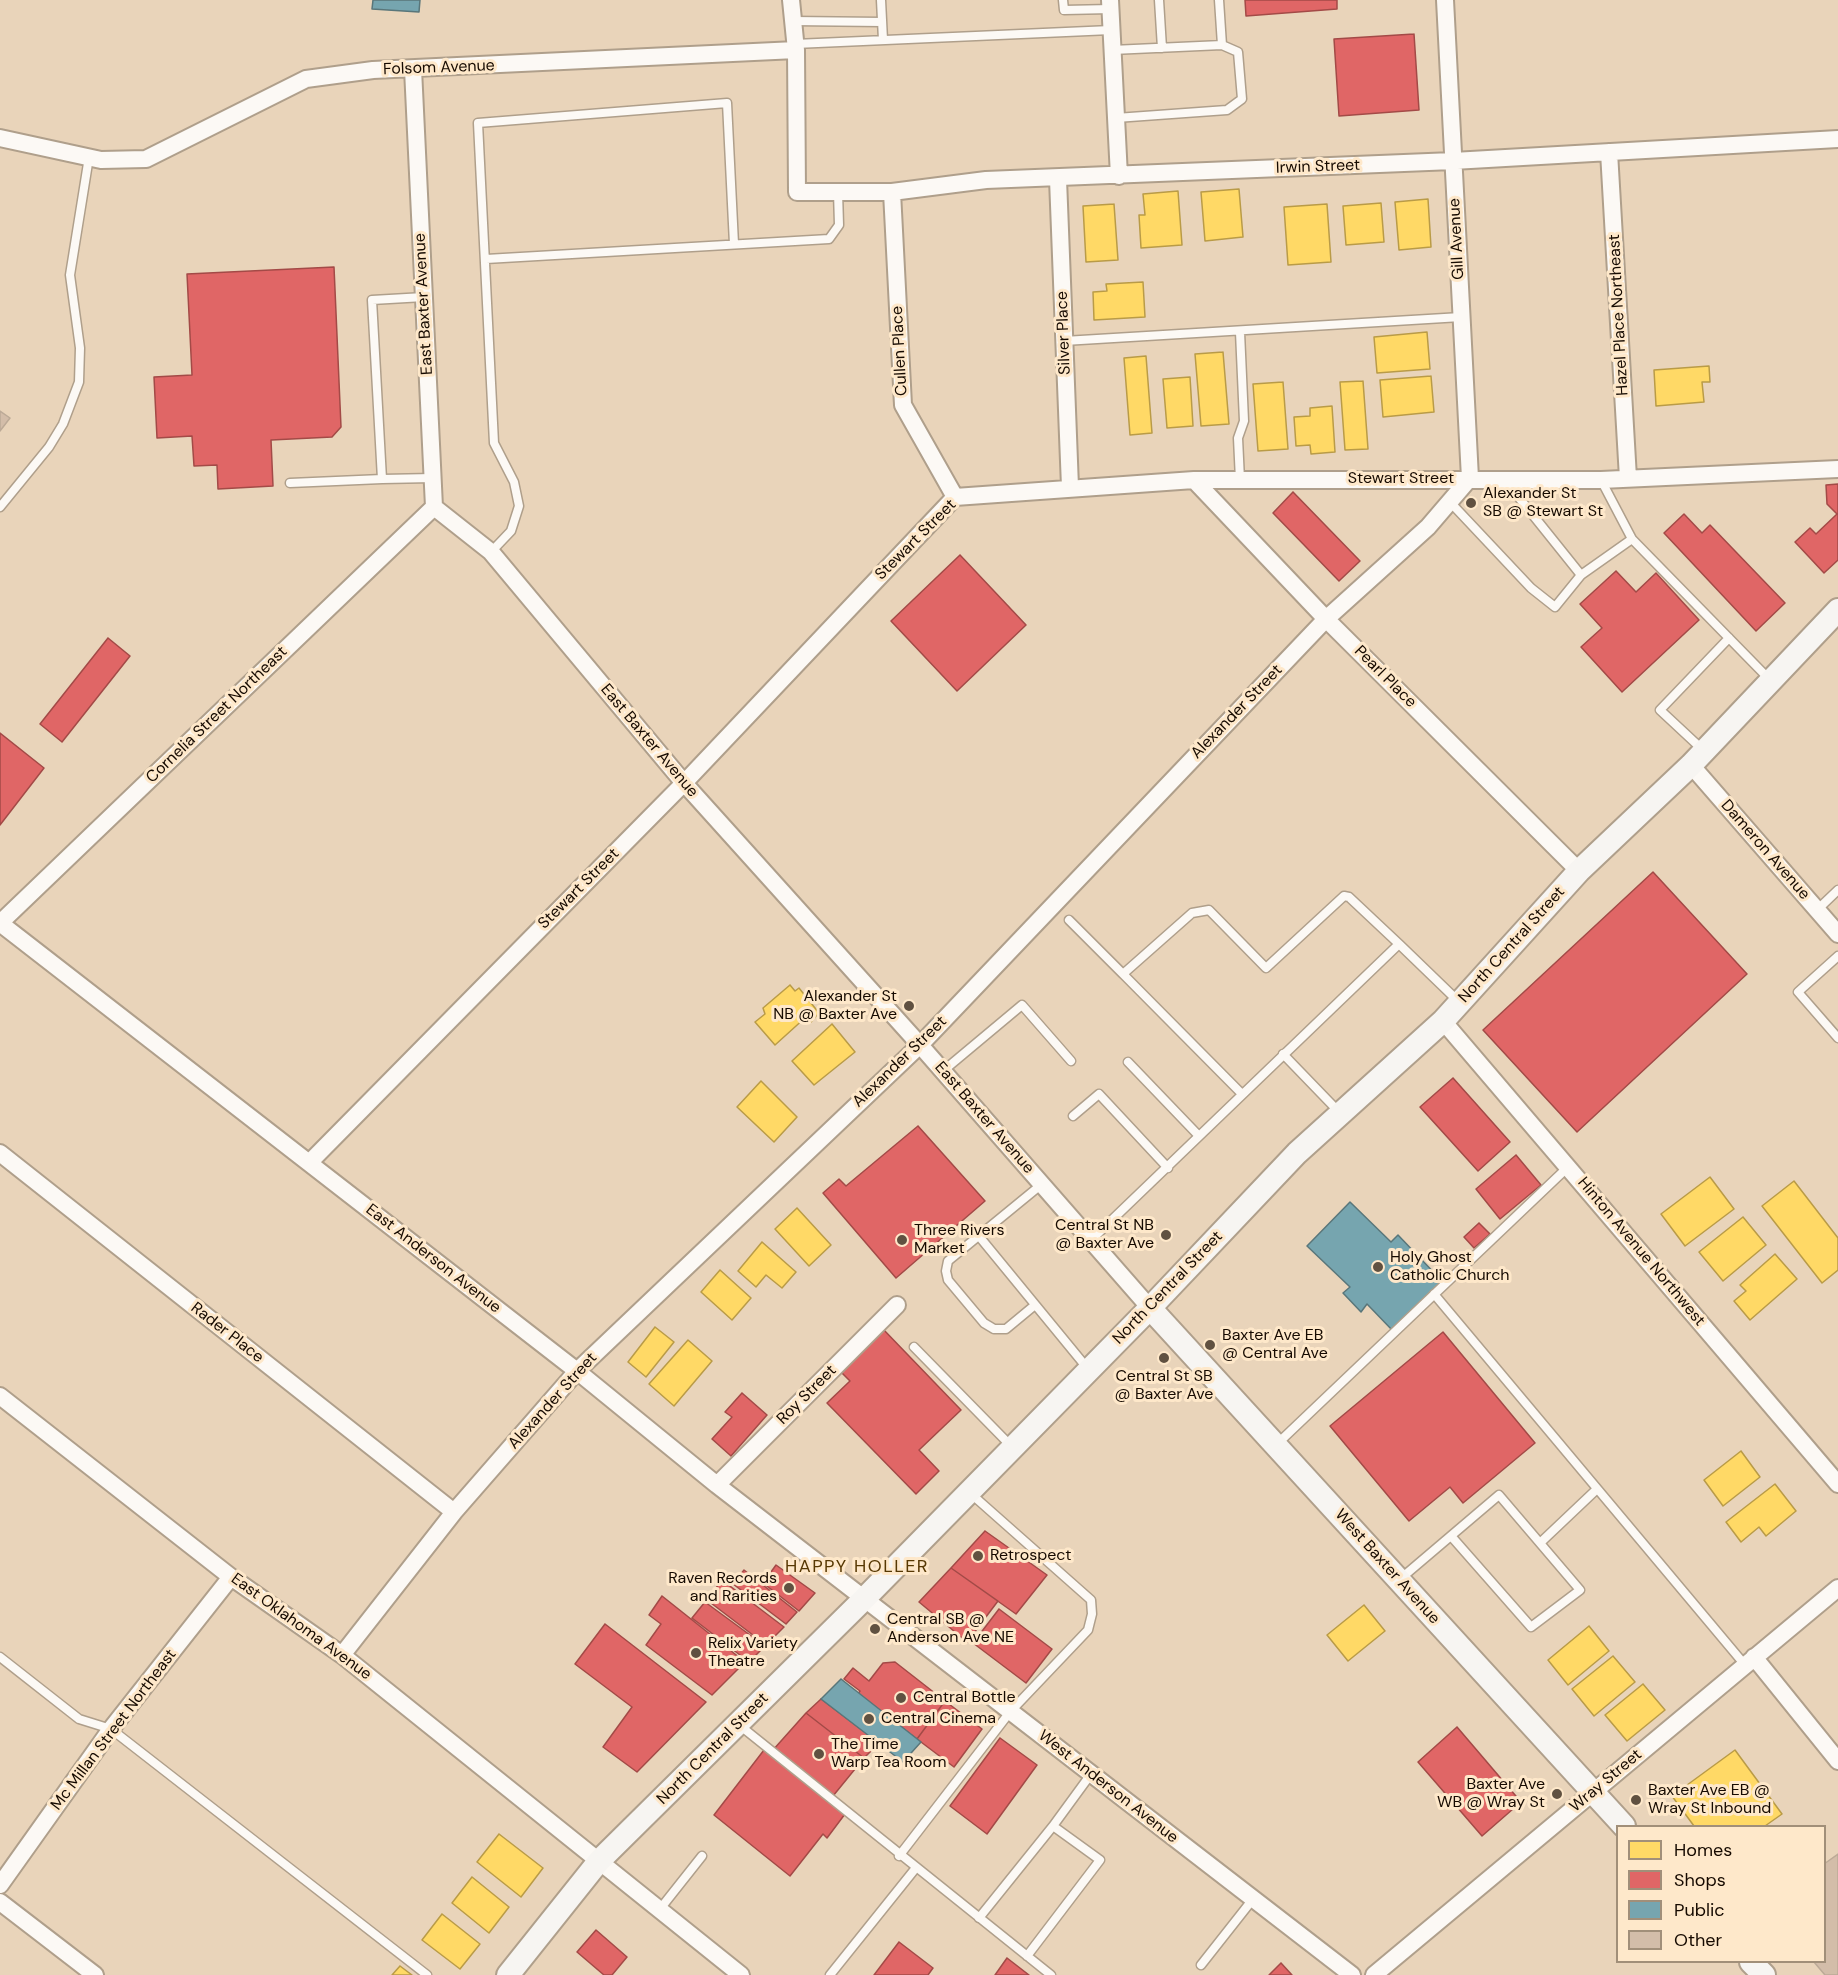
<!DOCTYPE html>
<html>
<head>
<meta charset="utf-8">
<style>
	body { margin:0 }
	#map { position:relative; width:1838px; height:1975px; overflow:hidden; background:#e9d4ba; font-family:"DM Sans",sans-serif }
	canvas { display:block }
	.legend { position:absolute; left:1616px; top:1825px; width:210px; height:138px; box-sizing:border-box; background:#fee8ca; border:2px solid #a18f79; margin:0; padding:8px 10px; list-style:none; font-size:18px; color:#160a00 }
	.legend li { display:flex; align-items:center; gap:12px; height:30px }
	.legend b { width:30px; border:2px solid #a18f79 }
</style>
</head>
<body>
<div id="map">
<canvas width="1838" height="1975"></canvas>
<ul class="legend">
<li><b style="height:16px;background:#ffd966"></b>Homes</li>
<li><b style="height:16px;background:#e06666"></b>Shops</li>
<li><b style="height:16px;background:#76a5af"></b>Public</li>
<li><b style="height:16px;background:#d3bda9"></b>Other</li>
</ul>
</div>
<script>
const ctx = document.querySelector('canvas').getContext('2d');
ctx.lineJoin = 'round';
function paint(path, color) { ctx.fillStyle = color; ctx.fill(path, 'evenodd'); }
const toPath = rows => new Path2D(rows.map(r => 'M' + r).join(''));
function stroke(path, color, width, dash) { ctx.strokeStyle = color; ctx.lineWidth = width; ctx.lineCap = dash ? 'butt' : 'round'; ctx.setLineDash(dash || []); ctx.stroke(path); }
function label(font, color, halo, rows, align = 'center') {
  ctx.font = font + ' "DM Sans",sans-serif'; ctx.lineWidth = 6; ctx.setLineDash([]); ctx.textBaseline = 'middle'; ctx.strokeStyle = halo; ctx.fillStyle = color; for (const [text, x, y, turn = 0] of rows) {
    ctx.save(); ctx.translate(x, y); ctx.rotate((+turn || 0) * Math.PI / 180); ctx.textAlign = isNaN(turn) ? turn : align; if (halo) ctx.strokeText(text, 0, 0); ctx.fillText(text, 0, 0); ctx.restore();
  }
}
const homes = toPath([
	[1239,189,1243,237,1205,241,1201,192,1239,189],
	[1178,191,1182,245,1141,248,1139,215,1145,215,1143,194,1178,191],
	[1428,199,1431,247,1399,250,1395,202,1428,199],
	[1381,203,1384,242,1346,245,1343,206,1381,203],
	[1114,204,1118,260,1086,262,1083,206,1114,204],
	[1327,204,1331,262,1288,265,1284,207,1327,204],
	[1143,282,1145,317,1094,320,1093,292,1107,291,1106,284,1143,282],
	[1427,332,1430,369,1377,373,1374,337,1427,332],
	[1223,352,1229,424,1201,426,1195,354,1223,352],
	[1146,356,1152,433,1130,435,1124,358,1146,356],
	[1709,366,1710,382,1702,382,1704,402,1656,406,1654,370,1709,366],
	[1431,376,1434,412,1383,417,1380,380,1431,376],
	[1190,377,1193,426,1167,428,1163,379,1190,377],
	[1363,381,1368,449,1345,450,1340,382,1363,381],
	[1283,382,1288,449,1258,451,1253,384,1283,382],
	[1332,406,1335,452,1311,454,1310,445,1296,446,1294,417,1310,416,1310,408,1332,406],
	[790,985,795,991,799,988,819,1013,811,1022,806,1017,775,1045,755,1022,765,1014,763,1008,790,985],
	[832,1024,855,1052,814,1085,792,1061,832,1024],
	[761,1081,797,1117,774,1142,737,1107,761,1081],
	[1710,1177,1734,1209,1685,1246,1661,1214,1710,1177],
	[1794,1181,1838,1238,1838,1270,1822,1283,1762,1206,1794,1181],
	[797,1208,831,1245,809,1266,775,1229,797,1208],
	[1743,1217,1766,1245,1723,1281,1699,1252,1743,1217],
	[762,1242,796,1272,782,1288,766,1275,756,1287,738,1271,762,1242],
	[1775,1254,1797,1279,1750,1320,1734,1301,1746,1291,1740,1285,1775,1254],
	[720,1270,751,1298,732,1320,701,1292,720,1270],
	[655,1327,674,1342,646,1377,628,1362,655,1327],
	[688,1340,712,1361,674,1406,649,1384,688,1340],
	[1741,1451,1760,1477,1723,1506,1704,1480,1741,1451],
	[1775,1484,1796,1511,1766,1536,1759,1527,1741,1542,1726,1522,1775,1484],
	[1364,1605,1385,1631,1348,1661,1327,1635,1364,1605],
	[1589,1626,1609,1651,1568,1685,1548,1660,1589,1626],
	[1613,1656,1635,1682,1594,1716,1572,1689,1613,1656],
	[1643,1684,1665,1710,1627,1741,1605,1715,1643,1684],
	[1735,1750,1782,1814,1765,1826,1694,1826,1672,1796,1735,1750],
	[499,1834,543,1868,521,1897,477,1862,499,1834],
	[472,1877,509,1907,489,1933,452,1903,472,1877],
	[442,1914,480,1944,460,1969,422,1940,442,1914],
	[400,1966,412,1975,392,1975,400,1966]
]);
const shops = toPath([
	[1245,0,1337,0,1337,9,1246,16,1245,0],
	[1414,34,1419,110,1339,116,1334,39,1414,34],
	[334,267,341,427,332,437,271,440,273,486,218,489,217,465,194,466,192,436,157,438,154,377,192,375,187,274,334,267],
	[1838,484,1838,560,1824,573,1795,542,1810,528,1816,534,1837,514,1827,504,1826,485,1838,484],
	[1293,492,1360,561,1339,581,1273,513,1293,492],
	[1684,514,1702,533,1710,525,1785,603,1756,631,1664,533,1684,514],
	[960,555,1026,625,957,691,891,621,960,555],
	[1616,571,1636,592,1656,573,1699,620,1622,692,1581,647,1602,628,1580,604,1616,571],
	[108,638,130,656,62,742,40,724,108,638],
	[0,733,44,768,0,825,0,733],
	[1653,872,1747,974,1577,1132,1483,1030,1653,872],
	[1453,1078,1510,1142,1478,1171,1420,1107,1453,1078],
	[918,1126,985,1201,896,1278,823,1193,839,1179,846,1186,918,1126],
	[1516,1155,1541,1185,1500,1219,1476,1189,1516,1155],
	[1479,1223,1490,1234,1474,1248,1464,1237,1479,1223],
	[882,1328,961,1410,919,1450,939,1471,916,1494,827,1403,850,1381,839,1370,882,1328],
	[1443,1332,1535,1443,1463,1503,1450,1487,1409,1521,1330,1426,1443,1332],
	[742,1393,767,1415,731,1456,712,1439,732,1417,725,1412,742,1393],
	[985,1531,1047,1575,1016,1614,951,1568,985,1531],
	[776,1565,815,1593,799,1611,763,1583,776,1565],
	[951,1568,998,1601,967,1642,919,1602,951,1568],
	[744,1570,797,1612,786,1624,733,1584,744,1570],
	[722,1580,784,1627,766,1645,707,1600,722,1580],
	[662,1596,745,1662,712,1695,646,1645,661,1624,649,1615,662,1596],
	[705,1602,765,1646,749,1662,692,1618,705,1602],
	[999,1609,1052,1649,1026,1683,973,1643,999,1609],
	[605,1624,706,1702,637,1772,603,1747,632,1707,575,1664,605,1624],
	[895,1662,945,1701,917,1739,858,1694,860,1691,844,1679,853,1668,869,1681,883,1663,895,1662],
	[821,1699,879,1743,864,1758,806,1713,821,1699],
	[945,1701,982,1729,954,1767,917,1739,945,1701],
	[806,1713,864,1758,833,1796,773,1750,806,1713],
	[1457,1727,1521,1802,1482,1836,1418,1762,1457,1727],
	[1000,1738,1037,1765,987,1834,950,1806,1000,1738],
	[764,1750,845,1814,827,1838,823,1834,790,1876,714,1815,764,1750],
	[596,1930,627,1957,612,1975,604,1975,577,1952,596,1930],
	[899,1942,933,1968,928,1975,874,1975,899,1942],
	[1007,1958,1029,1975,995,1975,1007,1958],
	[1281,1963,1292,1975,1269,1975,1281,1963]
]);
const public = toPath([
	[373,0,420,0,419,12,372,9,373,0],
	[1350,1202,1391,1242,1398,1235,1442,1281,1393,1331,1367,1304,1361,1312,1343,1293,1350,1287,1307,1246,1350,1202],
	[841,1679,921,1742,903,1762,821,1699,841,1679]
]);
const building = toPath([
	[0,411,10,418,0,431,0,411],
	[1838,1854,1838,1975,1825,1975,1814,1962,1824,1962,1824,1864,1838,1854]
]);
const lane = toPath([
	[881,0,883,40],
	[1063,0,1064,10,1111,9],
	[1159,0,1162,48],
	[1219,0,1222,45],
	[793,21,882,22],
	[795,44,1111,30],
	[1112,50,1222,45,1238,52,1242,99,1227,110,1116,118],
	[486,259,829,239,839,225,838,192],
	[424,297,372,300,382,479,433,478],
	[1240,332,1244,421,1238,438,1240,480],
	[1064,341,1461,317],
	[1504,479,1581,575,1632,539],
	[1601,480,1632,539,1771,681],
	[290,483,382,479],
	[1450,502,1531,588,1555,607,1581,575],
	[0,507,49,447,63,424,79,382,80,348,70,275,89,157],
	[491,552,511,531,519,506,514,482,494,443,478,123,727,103,734,244],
	[1704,751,1660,710,1729,638],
	[1817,910,1838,890],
	[1069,920,1123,974,1192,913,1209,910,1266,968,1344,896,1349,897,1399,944],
	[1838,956,1798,992,1838,1038],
	[1123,974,1242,1094],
	[1283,1054,1340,1113],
	[1128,1062,1199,1136],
	[943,1071,1022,1005,1071,1061],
	[1073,1116,1099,1094,1168,1168],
	[978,1235,1088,1369],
	[1091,1240,1399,944,1458,1001],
	[1434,1294,1745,1665],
	[1035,1305,1006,1329,994,1329,984,1323,948,1280,946,1271,948,1261,1042,1184],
	[914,1347,1012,1447],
	[1276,1445,1568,1167],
	[1540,1543,1597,1489],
	[1399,1580,1499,1495,1580,1590,1531,1627,1451,1536],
	[0,1657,79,1719,111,1729,427,1975],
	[738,1724,1051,1975],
	[899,1856,1010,1712,1088,1630,1092,1614,1091,1600,969,1492],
	[660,1909,702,1856],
	[979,1918,1053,1826],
	[1027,1956,1100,1860,1053,1826,1091,1774],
	[1201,1965,1253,1899],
	[830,1975,915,1869]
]);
const street = toPath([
	[791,0,796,50,797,192,892,192,986,180,1453,161,1838,139],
	[1110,0,1119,176],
	[413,69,434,507,491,552,684,783,920,1045,1150,1308],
	[0,138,101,160,146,159,306,79,373,70,796,50],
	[1609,152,1628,478],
	[1058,179,1070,487],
	[892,192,903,405,955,497],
	[1194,480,1326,619,1579,871],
	[1691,765,1838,934],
	[0,923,577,1371,717,1485,1352,1975],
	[0,923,434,507],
	[1443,1021,1838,1484],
	[0,1153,454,1512],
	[309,1163,684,783,955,497,1194,480,1601,480,1838,469],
	[0,1396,231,1577,342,1655,741,1975],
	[717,1485,897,1305],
	[342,1655,454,1512,577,1371,920,1045,1326,619,1428,527,1470,478,1445,0],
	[1754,1657,1838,1761],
	[0,1885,111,1729,231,1577],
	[0,1902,95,1975],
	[1374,1975,1838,1588]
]);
const secondary = toPath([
	[1150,1308,1624,1826],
	[1751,1962,1764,1975],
	[508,1975,599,1861,864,1599,1150,1308,1297,1153,1443,1021,1579,871,1691,765,1838,610]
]);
const markers = [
	[1471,503,6,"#605141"],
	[909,1006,6,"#605141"],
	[1166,1235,6,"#605141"],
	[902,1240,6,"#605141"],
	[1378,1267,6,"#605141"],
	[1210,1345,6,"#605141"],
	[1164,1358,6,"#605141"],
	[978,1556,6,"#605141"],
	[789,1588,6,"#605141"],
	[875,1629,6,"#605141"],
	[696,1653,6,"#605141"],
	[901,1698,6,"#605141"],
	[869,1719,6,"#605141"],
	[819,1754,6,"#605141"],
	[1557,1794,6,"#605141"],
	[1636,1800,6,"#605141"]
];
const streetNames = [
	["Folsom Avenue",439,68,-2],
	["Irwin Street",1318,167,-2],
	["Gill Avenue",1457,239,-93],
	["East Baxter Avenue",424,304,-93],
	["Hazel Place Northeast",1619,315,-93],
	["Silver Place",1064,333,-92],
	["Cullen Place",900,351,-93],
	["Stewart Street",1401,479],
	["Stewart Street",916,540,-45],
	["Pearl Place",1385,677,45],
	["Alexander Street",1237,712,-46],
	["Cornelia Street Northeast",217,715,-44],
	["East Baxter Avenue",649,741,50],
	["Dameron Avenue",1765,850,49],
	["Stewart Street",579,889,-45],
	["North Central Street",1512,945,-48],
	["Alexander Street",900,1062,-44],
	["East Baxter Avenue",984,1118,49],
	["Hinton Avenue Northwest",1641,1252,50],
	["East Anderson Avenue",433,1259,38],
	["North Central Street",1168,1288,-46],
	["Rader Place",227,1333,38],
	["Roy Street",807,1395,-45],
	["Alexander Street",553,1401,-48],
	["West Baxter Avenue",1387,1567,48],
	["East Oklahoma Avenue",301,1627,36],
	["Mc Millan Street Northeast",114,1730,-53],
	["North Central Street",713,1749,-45],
	["Wray Street",1606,1781,-40],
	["West Anderson Avenue",1108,1787,38]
];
const poiNames = [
	["Alexander St",1483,494],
	["SB @ Stewart St",1483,512],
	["Alexander St",897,997,"right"],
	["NB @ Baxter Ave",897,1015,"right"],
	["Central St NB",1154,1226,"right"],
	["@ Baxter Ave",1154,1244,"right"],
	["Three Rivers",914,1231],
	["Market",914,1249],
	["Holy Ghost",1390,1258],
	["Catholic Church",1390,1276],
	["Baxter Ave EB",1222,1336],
	["@ Central Ave",1222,1354],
	["Central St SB",1164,1377,"center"],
	["@ Baxter Ave",1164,1395,"center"],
	["Retrospect",990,1556],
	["Raven Records",777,1579,"right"],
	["and Rarities",777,1597,"right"],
	["Central SB @",887,1620],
	["Anderson Ave NE",887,1638],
	["Relix Variety",708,1644],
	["Theatre",708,1662],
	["Central Bottle",913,1698],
	["Central Cinema",881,1719],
	["The Time",831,1745],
	["Warp Tea Room",831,1763],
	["Baxter Ave",1545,1785,"right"],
	["WB @ Wray St",1545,1803,"right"],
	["Baxter Ave EB @",1648,1791],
	["Wray St Inbound",1648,1809]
];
const neighbourhoodNames = [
	["HAPPY HOLLER",857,1567]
];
paint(homes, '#ffd966');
stroke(homes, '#b99b47', 1.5);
paint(shops, '#e06666');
stroke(shops, '#a34a47', 1.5);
paint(public, '#76a5af');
stroke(public, '#59767a', 1.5);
paint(building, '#d3bda9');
stroke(building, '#bcaa97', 1.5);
stroke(lane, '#af9f8b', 11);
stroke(street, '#af9f8b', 20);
stroke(secondary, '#af9f8b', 26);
stroke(lane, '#fcf9f5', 8);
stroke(street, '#fcf9f5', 16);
stroke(secondary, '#f7f5f2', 22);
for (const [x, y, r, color] of markers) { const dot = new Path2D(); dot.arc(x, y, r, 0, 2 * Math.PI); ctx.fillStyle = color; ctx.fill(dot); stroke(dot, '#fee8ca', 2); }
label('16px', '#160a00', '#fee8ca', streetNames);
label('16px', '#160a00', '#fee8ca', poiNames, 'left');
ctx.letterSpacing = '1.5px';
label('18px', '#573803', '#fee8ca', neighbourhoodNames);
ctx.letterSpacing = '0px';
</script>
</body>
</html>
